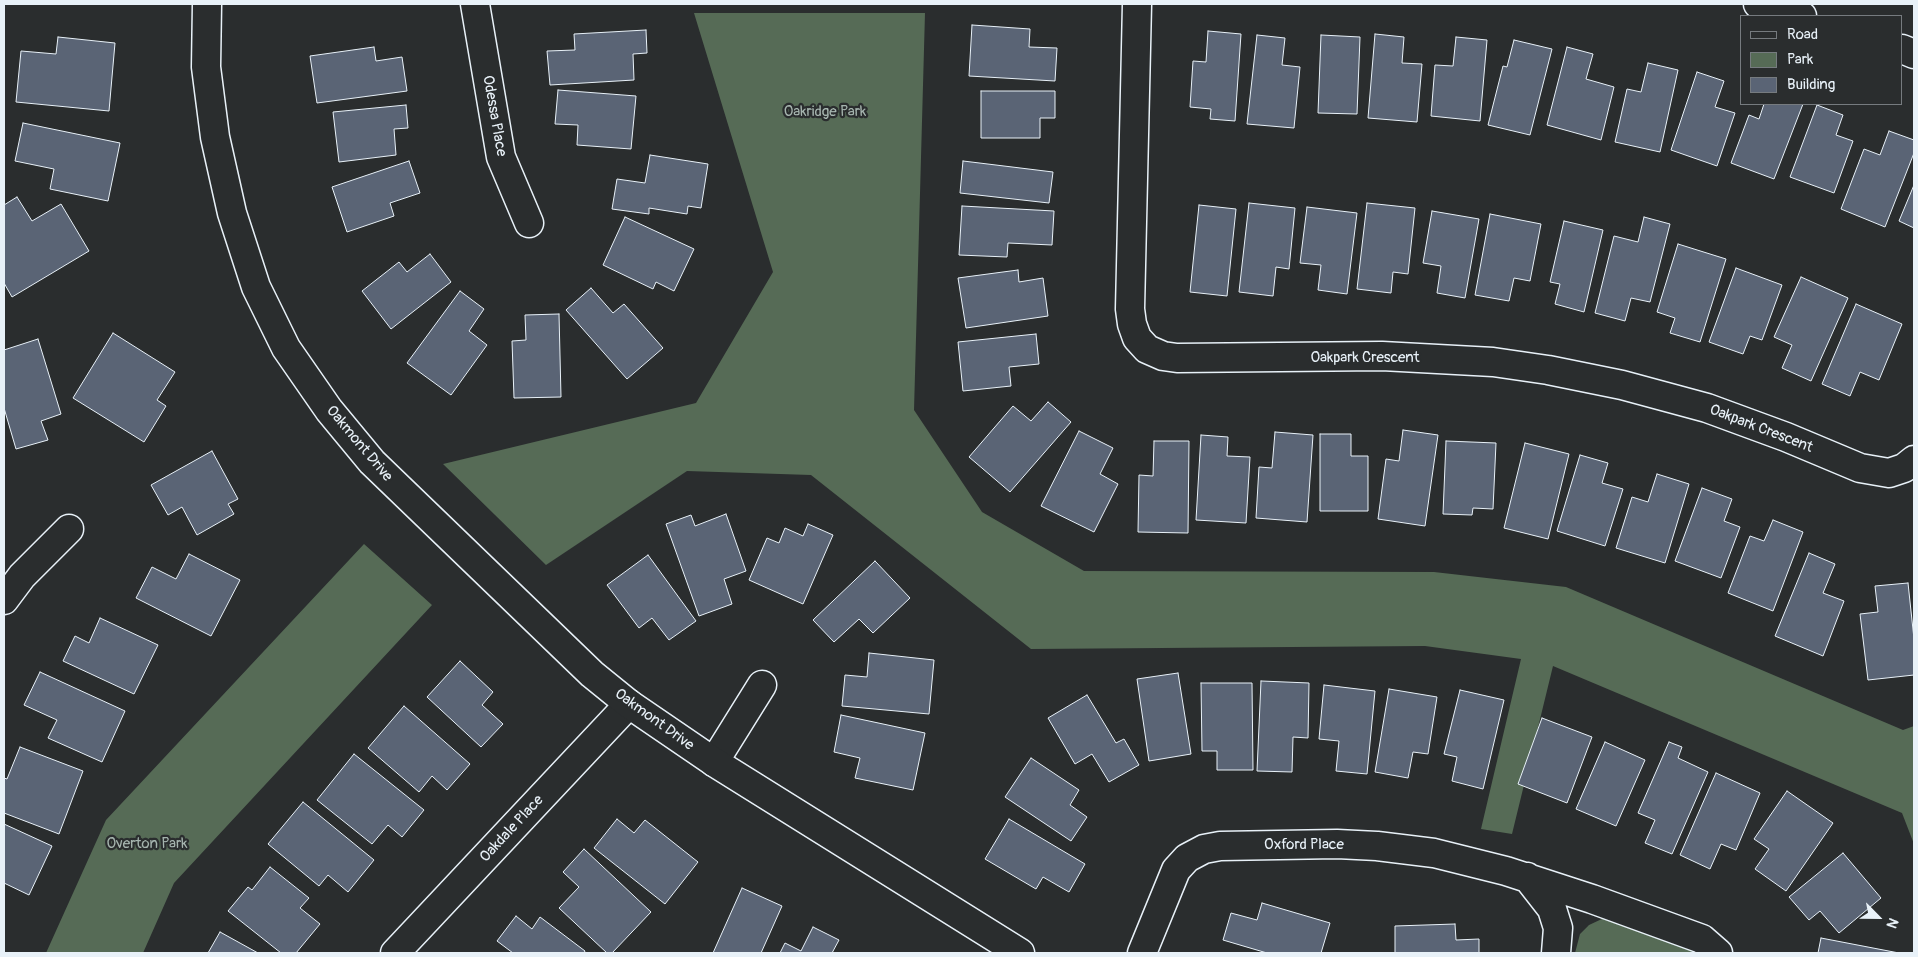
<!DOCTYPE html>
<html>
<head>
<meta charset="utf-8">
<style>
	body { margin:0 }
	#map { position:relative; width:1918px; height:957px; overflow:hidden; background:#2a2d2e; font-family:Pangolin,sans-serif }
	canvas { display:block }
	.frame { position:absolute; inset:0; border:5px solid #e8f1f8; pointer-events:none }
	.legend { position:absolute; left:1740px; top:15px; width:162px; height:90px; box-sizing:border-box; background:#2a2d2e; border:1px solid #767b7f; margin:0; padding:6px 9px; list-style:none; font-size:15px; color:#e8f1f8 }
	.legend li { display:flex; align-items:center; gap:10px; height:25px }
	.legend b { width:25px; border:1px solid #767b7f }
	.north { position:absolute; left:1853px; top:892px; width:50px; height:50px; -webkit-text-stroke:4px #2a2d2e; paint-order:stroke; rotate:113deg; font-size:14px; font-weight:700; line-height:20px; text-align:center; color:#e8f1f8 }
	.north::after { content:''; display:block; margin:auto; width:18px; height:22px; background:#e8f1f8; clip-path:polygon(50% 0,100% 100%,50% 72%,0 100%) }
</style>
</head>
<body>
<div id="map">
<canvas width="1918" height="957"></canvas>
<div class="frame"></div>
<ul class="legend">
<li><b style="height:6px;background:#2a2d2e"></b>Road</li>
<li><b style="height:14px;background:#566b56"></b>Park</li>
<li><b style="height:14px;background:#5a6475"></b>Building</li>
</ul>
<div class="north">N</div>
</div>
<script>
const ctx = document.querySelector('canvas').getContext('2d');
ctx.lineJoin = 'round';
function paint(path, color) { ctx.fillStyle = color; ctx.fill(path, 'evenodd'); }
const toPath = rows => new Path2D(rows.map(r => 'M' + r).join(''));
function stroke(path, color, width, dash) { ctx.strokeStyle = color; ctx.lineWidth = width; ctx.lineCap = dash ? 'butt' : 'round'; ctx.setLineDash(dash || []); ctx.stroke(path); }
function label(font, color, halo, rows, align = 'center') {
  ctx.font = font + ' Pangolin,sans-serif'; ctx.lineWidth = 4.5; ctx.setLineDash([]); ctx.textBaseline = 'middle'; ctx.strokeStyle = halo; ctx.fillStyle = color; for (const [text, x, y, turn = 0] of rows) {
    ctx.save(); ctx.translate(x, y); ctx.rotate((+turn || 0) * Math.PI / 180); ctx.textAlign = isNaN(turn) ? turn : align; if (halo) ctx.strokeText(text, 0, 0); ctx.fillText(text, 0, 0); ctx.restore();
  }
}
const green = toPath([
	[694,13,925,13,914,410,982,512,1084,571,1434,572,1566,587,1903,730,1914,726,1914,844,1902,813,1553,666,1512,834,1481,829,1521,659,1425,646,1031,649,811,475,687,471,546,565,443,464,696,403,773,272],
	[364,544,432,605,174,883,143,953,46,953,106,820],
	[1604,918,1620,920,1696,953,1575,953,1580,934,1589,925]
]);
const building = toPath([
	[972,25,1030,29,1029,47,1057,48,1055,81,969,76,972,25],
	[646,30,647,53,633,54,634,80,550,85,547,51,575,50,574,34,646,30],
	[1208,31,1241,34,1235,121,1210,119,1211,109,1190,107,1193,61,1206,62,1208,31],
	[1375,34,1404,37,1402,63,1422,64,1417,122,1368,118,1375,34],
	[1257,35,1285,38,1282,65,1300,67,1294,128,1247,124,1257,35],
	[1321,35,1360,37,1357,114,1318,113,1321,35],
	[58,37,115,43,109,111,16,102,21,51,56,54,58,37],
	[1456,37,1487,40,1480,121,1431,116,1435,65,1453,66,1456,37],
	[1514,40,1552,49,1530,135,1488,125,1503,66,1507,67,1514,40],
	[374,47,376,61,402,57,407,91,317,103,310,56,374,47],
	[1567,47,1593,54,1586,79,1614,87,1601,140,1547,125,1567,47],
	[1648,63,1678,70,1660,152,1615,142,1627,89,1641,92,1648,63],
	[1697,72,1724,81,1715,107,1735,113,1717,166,1671,150,1697,72],
	[558,90,636,96,631,149,577,145,578,125,555,124,558,90],
	[981,91,1055,91,1055,118,1040,118,1040,138,981,138,981,91],
	[1764,104,1803,104,1774,179,1731,163,1749,115,1759,119,1764,104],
	[406,105,408,128,394,129,396,155,339,162,333,112,406,105],
	[1817,105,1843,115,1836,135,1853,141,1834,193,1790,177,1817,105],
	[23,123,120,143,108,201,50,189,54,169,15,161,23,123],
	[1889,131,1914,140,1914,153,1885,227,1841,209,1864,149,1880,155,1889,131],
	[650,155,708,164,701,208,688,206,687,214,649,208,649,214,612,209,617,179,645,183,650,155],
	[409,161,420,193,390,203,394,216,347,232,332,187,409,161],
	[963,161,1053,172,1049,203,960,193,963,161],
	[1914,185,1914,228,1899,221,1914,185],
	[17,197,32,221,61,204,89,251,12,297,4,283,4,205,17,197],
	[1249,203,1295,208,1289,269,1276,267,1273,296,1239,292,1249,203],
	[1367,203,1415,208,1408,274,1393,272,1391,293,1357,289,1367,203],
	[1199,205,1236,209,1227,296,1190,292,1199,205],
	[962,206,1054,211,1052,245,1008,243,1007,257,959,255,962,206],
	[1307,207,1357,213,1347,294,1318,290,1321,265,1300,263,1307,207],
	[1432,211,1479,219,1465,298,1437,293,1441,266,1423,263,1432,211],
	[1490,214,1541,224,1530,281,1514,278,1509,301,1475,295,1490,214],
	[625,217,694,249,674,291,656,282,653,289,603,265,625,217],
	[1644,217,1670,224,1650,302,1631,298,1625,321,1595,313,1614,236,1638,242,1644,217],
	[1564,221,1603,230,1584,312,1555,304,1560,284,1550,282,1564,221],
	[1678,244,1726,259,1700,342,1670,333,1675,318,1657,312,1678,244],
	[430,254,451,282,391,329,362,291,399,262,407,272,430,254],
	[1736,268,1782,285,1762,340,1750,336,1743,354,1709,342,1736,268],
	[1018,270,1019,282,1043,278,1048,316,966,328,958,278,1018,270],
	[1801,277,1848,298,1811,381,1782,368,1792,345,1774,337,1801,277],
	[591,288,613,313,624,304,663,348,627,379,566,310,591,288],
	[460,291,484,309,469,331,487,345,451,395,407,363,460,291],
	[1856,304,1902,324,1879,380,1860,372,1850,396,1822,384,1856,304],
	[559,314,561,397,514,398,512,341,526,340,525,315,559,314],
	[113,333,175,372,157,400,166,406,144,442,73,398,113,333],
	[1036,334,1039,364,1009,367,1011,386,963,391,958,342,1036,334],
	[38,339,61,414,41,421,48,440,16,449,4,408,4,350,38,339],
	[1048,402,1071,422,1010,492,969,457,1013,406,1031,421,1048,402],
	[1403,430,1438,435,1425,526,1378,519,1386,459,1399,461,1403,430],
	[1079,431,1113,448,1100,474,1118,484,1094,532,1041,506,1079,431],
	[1275,432,1313,435,1307,522,1256,518,1259,467,1272,468,1275,432],
	[1320,434,1351,434,1351,456,1368,456,1368,511,1320,511,1320,434],
	[1201,435,1228,437,1227,456,1250,457,1246,523,1196,520,1201,435],
	[1154,441,1189,441,1188,533,1138,532,1139,475,1153,476,1154,441],
	[1446,441,1496,443,1493,509,1473,508,1472,515,1443,514,1446,441],
	[1525,443,1569,454,1548,539,1504,528,1525,443],
	[212,451,238,499,228,504,234,514,197,535,182,507,168,515,151,485,212,451],
	[1580,455,1608,463,1602,483,1623,489,1605,546,1557,531,1580,455],
	[1657,474,1689,484,1665,563,1616,548,1632,497,1648,502,1657,474],
	[1702,488,1732,499,1724,521,1740,527,1721,578,1675,561,1702,488],
	[726,514,746,571,724,579,732,604,699,616,666,524,691,515,695,526,726,514],
	[1773,520,1803,532,1773,611,1728,593,1750,536,1764,541,1773,520],
	[808,524,833,535,803,604,749,580,767,538,779,543,785,528,803,536,808,524],
	[1809,553,1835,564,1823,593,1844,601,1823,656,1775,636,1809,553],
	[189,554,240,580,211,636,136,598,152,567,176,579,189,554],
	[648,555,696,621,669,640,652,618,639,628,607,585,648,555],
	[875,561,910,598,873,633,859,619,834,642,813,620,875,561],
	[1908,583,1914,639,1914,675,1868,680,1860,614,1878,612,1875,586,1908,583],
	[100,618,158,645,134,694,63,661,75,636,89,643,100,618],
	[869,653,934,660,929,714,842,706,845,675,867,677,869,653],
	[460,661,493,692,482,705,503,724,481,747,427,697,460,661],
	[40,672,125,711,102,762,48,738,57,720,24,705,40,672],
	[1178,673,1191,754,1149,761,1137,679,1178,673],
	[1261,681,1309,683,1308,738,1293,737,1292,772,1257,771,1261,681],
	[1201,683,1252,683,1253,770,1217,770,1217,751,1202,751,1201,683],
	[1324,685,1375,691,1367,774,1336,771,1339,741,1319,739,1324,685],
	[1389,689,1437,697,1428,754,1413,752,1408,778,1375,772,1389,689],
	[1460,690,1504,700,1483,789,1452,781,1457,757,1444,754,1460,690],
	[1087,695,1116,743,1124,739,1139,765,1109,782,1092,754,1075,764,1048,718,1087,695],
	[404,706,470,764,447,790,432,776,419,792,368,748,404,706],
	[841,715,925,733,913,790,855,778,860,758,834,752,841,715],
	[1542,718,1592,737,1567,803,1518,784,1542,718],
	[1605,742,1645,760,1616,826,1576,809,1605,742],
	[1669,742,1682,747,1678,758,1708,772,1672,854,1645,843,1655,820,1638,813,1669,742],
	[20,747,83,771,59,834,4,813,4,778,7,779,20,747],
	[354,754,424,810,402,837,388,825,372,844,317,800,354,754],
	[1031,758,1079,790,1070,805,1087,817,1071,841,1005,797,1031,758],
	[1716,773,1760,793,1736,850,1721,844,1710,869,1680,855,1716,773],
	[1787,791,1833,823,1786,891,1755,869,1769,849,1754,839,1787,791],
	[303,802,374,860,348,892,328,875,319,886,268,844,303,802],
	[617,819,634,833,645,820,698,862,665,904,594,848,617,819],
	[1009,819,1085,864,1069,892,1043,877,1036,889,985,859,1009,819],
	[4,824,52,846,29,895,4,883,4,824],
	[584,849,651,912,612,953,607,953,559,908,579,887,563,872,584,849],
	[1843,853,1881,898,1839,933,1820,911,1809,920,1789,897,1843,853],
	[270,867,309,898,300,908,320,924,296,953,281,953,228,911,248,887,252,890,270,867],
	[742,888,782,906,761,953,713,953,742,888],
	[1262,903,1330,923,1321,953,1267,953,1223,940,1231,913,1257,920,1262,903],
	[516,916,532,929,540,917,585,951,584,953,513,953,497,941,516,916],
	[1455,924,1456,940,1479,939,1479,953,1395,953,1395,926,1455,924],
	[813,927,839,940,832,953,780,953,785,943,801,951,813,927],
	[220,932,258,953,208,953,220,932],
	[1821,938,1899,953,1818,953,1821,938]
]);
const minor = toPath([
	[475,4,501,157,529,223],
	[1137,4,1130,309,1132,324,1137,338,1147,349,1163,356,1177,358,1382,356,1493,362,1548,370,1622,385,1707,408,1786,437,1860,468,1889,473,1904,468,1914,460],
	[4,600,22,576,69,529],
	[714,762,762,685],
	[1527,877,1552,909,1558,928,1556,953],
	[395,953,629,704],
	[1142,953,1176,870,1187,858,1204,849,1220,846,1337,844,1377,846,1434,853,1506,871,1592,899,1702,939,1718,953]
]);
const tertiary = toPath([
	[207,4,206,67,215,137,232,213,256,287,286,348,329,410,372,462,592,674,629,704,714,762,1020,953],
	[1758,4,1802,16],
	[1902,49,1914,54]
]);
const parkNames = [
	["Oakridge Park",825,112],
	["Overton Park",147,844]
];
const streetNames = [
	["Odessa Place",494,116,80],
	["Oakpark Crescent",1365,358],
	["Oakpark Crescent",1761,429,21],
	["Oakmont Drive",359,444,50],
	["Oakmont Drive",654,720,36],
	["Oakdale Place",512,829,-47],
	["Oxford Place",1304,845]
];
paint(green, '#566b56');
paint(building, '#5a6475');
stroke(building, '#e8f1f8', 1);
stroke(minor, '#e8f1f8', 31);
stroke(tertiary, '#e8f1f8', 31);
stroke(minor, '#2a2d2e', 28);
stroke(tertiary, '#2a2d2e', 28);
label('15px', '#a6b5af', '#2a2d2e', parkNames);
label('15px', '#e8f1f8', '#2a2d2e', streetNames);
</script>
</body>
</html>
